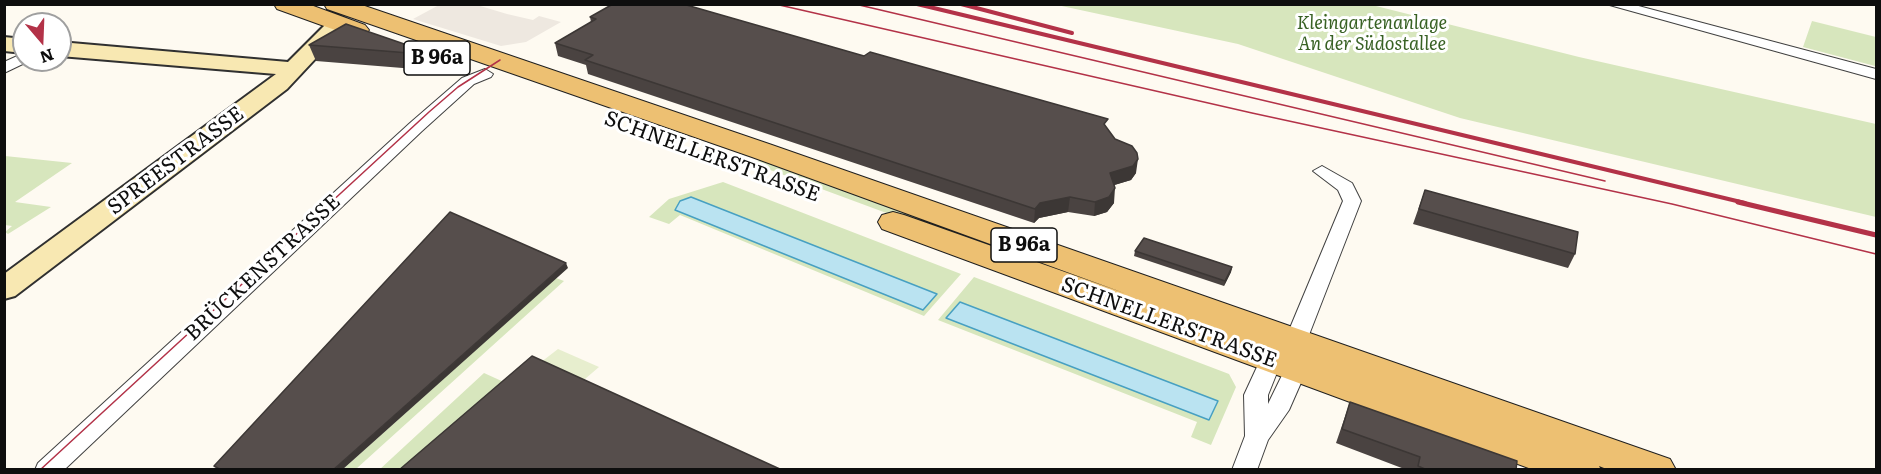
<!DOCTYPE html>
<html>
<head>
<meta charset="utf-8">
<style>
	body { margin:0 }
	#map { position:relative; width:1881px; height:474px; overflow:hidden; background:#fefaf1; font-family:Literata,serif }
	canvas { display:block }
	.frame { position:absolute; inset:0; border:6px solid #0e0e0e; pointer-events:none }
	.north { position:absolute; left:12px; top:12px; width:60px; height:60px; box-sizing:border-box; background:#fff; border:2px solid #9f9f9f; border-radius:50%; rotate:161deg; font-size:16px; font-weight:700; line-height:24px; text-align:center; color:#0e0e0e }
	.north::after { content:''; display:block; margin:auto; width:21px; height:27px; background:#b33248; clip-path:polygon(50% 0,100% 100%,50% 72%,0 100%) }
</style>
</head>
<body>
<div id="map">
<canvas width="1881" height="474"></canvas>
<div class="frame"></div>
<div class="north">N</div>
</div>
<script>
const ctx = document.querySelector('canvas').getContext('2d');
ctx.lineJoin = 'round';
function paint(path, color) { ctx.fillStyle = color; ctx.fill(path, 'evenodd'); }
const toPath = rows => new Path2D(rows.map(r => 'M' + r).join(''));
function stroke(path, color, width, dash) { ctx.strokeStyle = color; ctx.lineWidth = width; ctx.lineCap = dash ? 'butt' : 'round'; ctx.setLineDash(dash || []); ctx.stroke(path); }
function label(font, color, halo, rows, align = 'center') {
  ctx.font = font + ' Literata,serif'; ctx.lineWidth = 6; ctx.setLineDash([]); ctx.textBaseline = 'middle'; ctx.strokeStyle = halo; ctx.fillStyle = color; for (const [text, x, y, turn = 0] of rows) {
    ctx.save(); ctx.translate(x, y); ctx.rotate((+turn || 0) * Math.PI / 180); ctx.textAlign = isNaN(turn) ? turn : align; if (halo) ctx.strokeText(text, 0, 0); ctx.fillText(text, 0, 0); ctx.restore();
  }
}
const green = toPath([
	[1057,5,1372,5,1579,57,1876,124,1876,217,1460,118,1238,44],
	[1812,21,1876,37,1875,66,1803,47],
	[5,156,72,163,15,202,51,207,8,234,5,232,12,226,5,225],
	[760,160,1242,328,1239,335,908,221,754,164],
	[723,182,961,274,924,316,680,215,669,224,649,217,669,199],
	[974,277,1229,374,1236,387,1211,445,1191,437,1197,422,938,320],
	[556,278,564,281,356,469,342,470],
	[484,373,506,383,405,469,379,470]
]);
const pitch = toPath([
	[558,349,599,367,578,385,536,366]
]);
const plaza = toPath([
	[477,5,507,14,533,20,539,16,561,22,526,42,501,46,413,19,439,5]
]);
const water = toPath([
	[691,197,937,294,923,310,675,210,680,201,691,197],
	[960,302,1218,401,1209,420,946,318,960,302]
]);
const street = toPath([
	[1606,4,1631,4,1876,69,1876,79,1606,4],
	[24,53,24,60,29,61,4,73,4,62,24,53],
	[485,69,493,74,491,77,474,84,422,131,64,470,35,470,38,463,410,123,462,78,485,69],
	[1322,166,1352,183,1361,201,1307,340,1304,345,1296,348,1288,345,1285,340,1343,201,1338,190,1313,171,1322,166],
	[1271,352,1279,354,1282,360,1268,395,1268,404,1288,363,1296,361,1304,363,1307,369,1289,410,1268,440,1257,470,1232,470,1245,436,1244,395,1263,354,1271,352]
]);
const secondary = toPath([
	[338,17,345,19,349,23,345,27,287,89,15,296,4,299,4,274,276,74,60,56,60,42,288,62,331,19,338,17],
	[4,37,24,39,24,53,4,51,4,37]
]);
const primary = toPath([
	[274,4,308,4,365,25,369,30,365,35,349,35,277,9,274,4],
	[324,4,359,4,772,145,1670,459,1676,470,1609,470,1599,466,1601,470,1534,470,882,229,878,222,882,215,893,212,904,215,1127,294,752,157,327,9,324,4]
]);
const tram = toPath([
	[775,4,1252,113,1672,204,1876,254],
	[855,4,1605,181],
	[40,470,429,112,458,87,500,60]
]);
const railFar1 = toPath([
	[917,4,1745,203],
	[961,4,1072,33]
]);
const rail = toPath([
	[1738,202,1876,235]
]);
const wall = toPath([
	[590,17,1107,128,1136,173,1131,180,1114,185,1114,203,1107,212,1094,216,1068,212,1039,218,1034,223,588,74,586,65,558,56,555,43,591,22],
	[309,45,410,46,416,63,415,69,316,61],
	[1425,190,1575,254,1568,268,1413,224],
	[1135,251,1232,267,1231,272,1224,286,1134,256],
	[1350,402,1516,470,1407,470,1336,443]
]);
const shadedWall = toPath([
	[410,46,416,63,415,69,409,53],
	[1138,159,1136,173,1131,180,1108,187,1110,173],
	[1115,188,1114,203,1107,212,1094,216,1095,202],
	[1070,197,1068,212,1039,218,1034,223,1035,209,1040,203],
	[566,263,568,268,342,470,333,470],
	[1232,267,1231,272,1224,286,1225,281]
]);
const building = toPath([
	[613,4,683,4,864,56,870,52,1108,119,1104,124,1115,139,1132,146,1137,153,1138,159,1133,166,1110,173,1115,188,1109,197,1095,202,1070,197,1040,203,1035,209,585,60,593,55,555,43,596,19,590,17,613,4],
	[346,24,410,46,409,53,309,45,346,24],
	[1425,190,1578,232,1575,254,1419,209,1425,190],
	[450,212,566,263,333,470,221,470,214,466,450,212],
	[1144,238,1232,267,1225,281,1135,251,1144,238],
	[532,356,782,470,399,470,532,356],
	[1350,402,1517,461,1516,470,1427,470,1418,466,1420,457,1342,429,1350,402]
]);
const farParknames = [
	["Kleingartenanlage",1372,24],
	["An der Südostallee",1372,45]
];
const shields = [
	[437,58,66],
	[1024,245,66]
];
const shieldNames = [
	["B 96a",437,58],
	["B 96a",1024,245]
];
const streetNames = [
	["SCHNELLERSTRASSE",712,157,20],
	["SPREESTRASSE",176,161,-37],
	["BRÜCKENSTRASSE",263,268,-43],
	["SCHNELLERSTRASSE",1169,323,20]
];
paint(green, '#d7e6bd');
paint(pitch, '#e7eece');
paint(plaza, '#eee8e0');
paint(water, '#bae3f1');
stroke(water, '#47a0c2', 1.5);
stroke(street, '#414141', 2);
stroke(secondary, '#303030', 4);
stroke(primary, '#1f1f1f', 2);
paint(street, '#fff');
paint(secondary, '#f8e8b2');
paint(primary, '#edc072');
stroke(tram, '#b33248', 1.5);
stroke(railFar1, '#b33248', 4);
stroke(rail, '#b33248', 5);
paint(wall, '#4a4341');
paint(shadedWall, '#3c3735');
paint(building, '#564e4c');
stroke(building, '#3c3735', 1.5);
label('italic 18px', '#386124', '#fff', farParknames);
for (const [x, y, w] of shields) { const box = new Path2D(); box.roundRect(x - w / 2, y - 17, w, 34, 4.5); ctx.fillStyle = '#fff'; ctx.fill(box); stroke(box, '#0e0e0e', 1.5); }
label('bold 20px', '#0e0e0e', null, shieldNames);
label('21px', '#0e0e0e', '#fff', streetNames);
</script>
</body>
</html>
